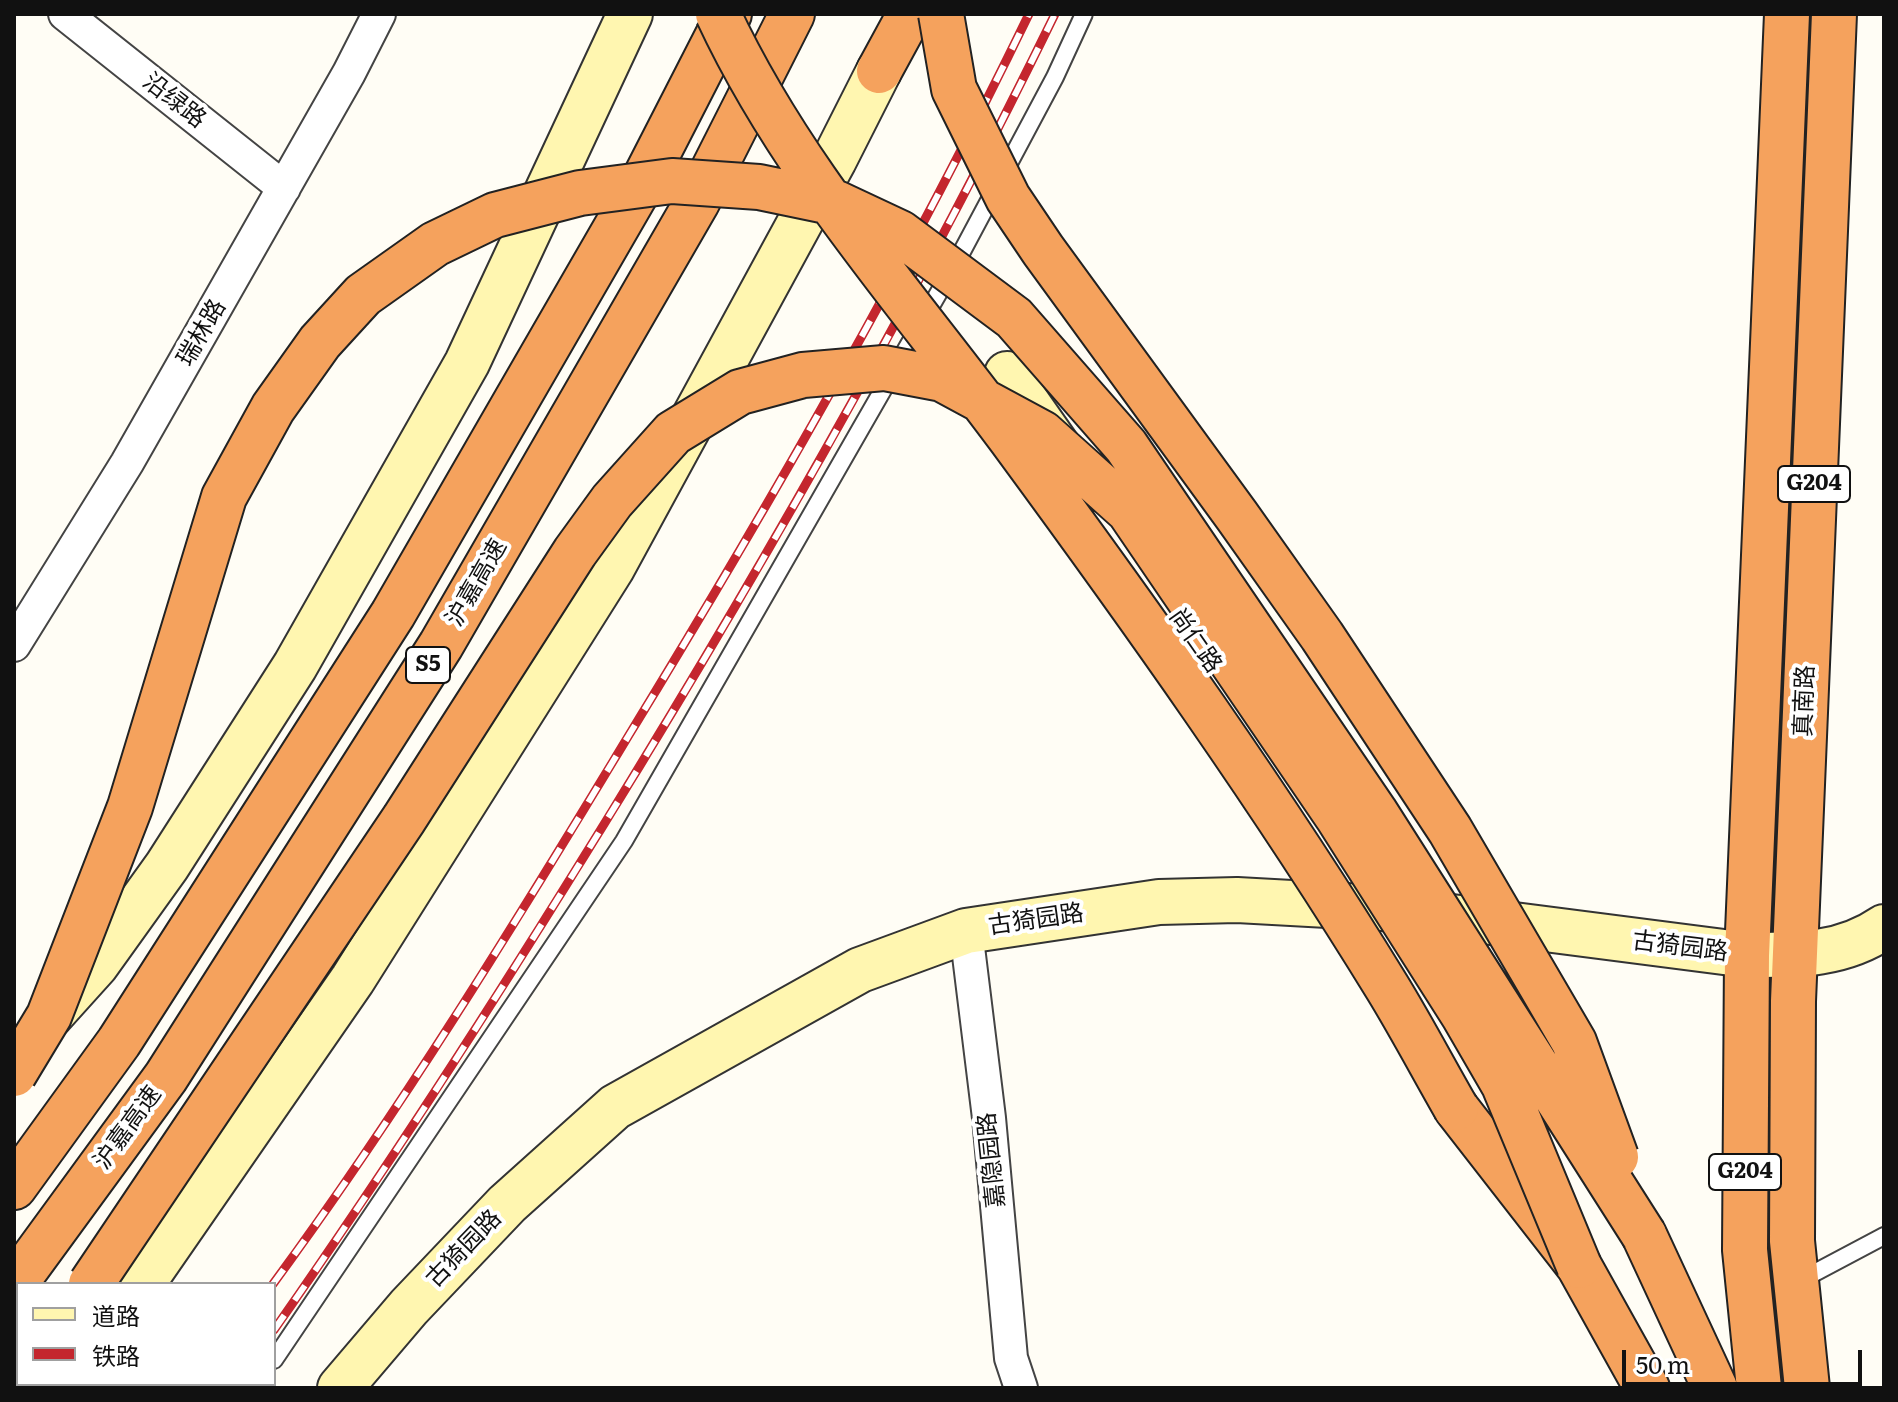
<!DOCTYPE html>
<html>
<head>
<meta charset="utf-8">
<style>
	body { margin:0 }
	#map { position:relative; width:1898px; height:1402px; overflow:hidden; background:#fffdf5; font-family:Literata,"Noto Sans SC",serif }
	canvas { display:block }
	.frame { position:absolute; inset:0; border:16px solid #111; pointer-events:none }
	.legend { position:absolute; left:16px; top:1282px; width:260px; height:104px; box-sizing:border-box; background:#fff; border:2px solid #a0a0a0; margin:0; padding:10px 14px; list-style:none; font-size:24px; color:#111 }
	.legend li { display:flex; align-items:center; gap:16px; height:40px }
	.legend b { width:40px; border:2px solid #a0a0a0 }
	.scale { position:absolute; left:1622px; top:1350px; width:240px; height:36px; box-sizing:border-box; border:4px solid #111; border-top:0; padding-left:10px; font-size:24px; line-height:28px; white-space:nowrap; color:#111; -webkit-text-stroke:6px #fff; paint-order:stroke }
</style>
</head>
<body>
<div id="map">
<canvas width="1898" height="1402"></canvas>
<div class="frame"></div>
<ul class="legend">
<li><b style="height:10px;background:#fff6b0"></b>道路</li>
<li><b style="height:10px;background:#c4262e"></b>铁路</li>
</ul>
<div class="scale">50 m</div>
</div>
<script>
const ctx = document.querySelector('canvas').getContext('2d');
ctx.lineJoin = 'round';
function stroke(path, color, width, dash) {
  ctx.strokeStyle = color;
  ctx.lineWidth = width;
  ctx.lineCap = dash ? 'butt' : 'round';
  ctx.setLineDash(dash || []);
  ctx.stroke(path);
}
function drawText(font, color, halo, rows, align = 'center') {
  ctx.font = font + ' Literata,"Noto Sans SC",serif';
  ctx.lineWidth = 8;
  ctx.setLineDash([]);
  ctx.textBaseline = 'middle';
  ctx.strokeStyle = halo;
  ctx.fillStyle = color;
  for (const [text, x, y, turn = 0] of rows) {
    ctx.save();
    ctx.translate(x, y);
    ctx.rotate((+turn || 0) * Math.PI / 180);
    ctx.textAlign = isNaN(turn) ? turn : align;
    if (halo) ctx.strokeText(text, 0, 0);
    ctx.fillText(text, 0, 0);
    ctx.restore();
  }
}
const lane = new Path2D(`
	M1801 1280 1884 1236
	M274 1360 624 841 958 259 1055 77 1084 14
	M255 1388 258 1384`);
const street = new Path2D(`
	M65 14 284 188
	M14 645 127 463 349 73 379 14
	M966 931 989 1118 1011 1358 1021 1388`);
const secondary = new Path2D(`
	M1007 374 1058 447
	M50 1016 96 965 167 866 295 666 467 363 630 14
	M142 1284 353 979 612 568 834 160 879 71
	M70 1388 73 1384
	M340 1388 409 1307 507 1204 615 1107 860 970 966 931 1159 902 1237 900 1382 908 1747 955C1796 955 1842 956 1884 927`);
const highway = new Path2D(`
	M879 71 910 14
	M1456 1108 1579 1266 1647 1388
	M14 1187 119 1042 393 614 646 176 729 14
	M1644 1235 1715 1388
	M14 1285 166 1077 441 645 697 202 792 14
	M16 1388 19 1384
	M1759 1388 1745 1250 1747 955 1787 14
	M1807 1388 1792 1241 1793 1001 1834 14`);
const rail = new Path2D(`
	M273 1284C402 1108 516 922 629 735 772 501 909 262 1029 14
	M274 1330C391 1163 500 993 606 821 768 558 920 291 1055 14
	M198 1388 201 1384
	M233 1388 236 1384`);
const highwayBridge = new Path2D(`
	M718 14C791 171 909 301 1011 439 1142 617 1271 798 1387 987 1411 1026 1433 1068 1456 1108
	M941 14 954 89 1008 198 1043 250 1237 516 1322 636 1450 830 1574 1042 1616 1157
	M14 1074 49 1016 130 807 224 497 273 408 320 342 363 295 435 244 495 215 580 193 672 181 759 187 836 203 900 233 1014 318 1126 446 1375 812 1644 1235
	M91 1284 404 819 575 552 612 501 673 433 740 392 803 375 884 368 942 379 1042 433 1129 511 1337 816 1464 1016 1504 1085 1579 1266`);
const shields = [
	[1814,484,72],
	[428,665,44],
	[1745,1172,72]
];
const shieldNames = [
	["G204",1814,484],
	["S5",428,665],
	["G204",1745,1172]
];
const streetNames = [
	["沿绿路",174,101,38],
	["瑞林路",202,333,-60],
	["沪嘉高速",477,583,-60],
	["尚仁路",1195,641,55],
	["真南路",1805,701,-88],
	["古猗园路",1036,920,-8],
	["古猗园路",1680,947,7],
	["沪嘉高速",128,1128,-54],
	["嘉隐园路",992,1160,-96],
	["古猗园路",464,1249,-46]
];
stroke(lane, '#444', 20);
stroke(street, '#444', 36);
stroke(secondary, '#333', 48);
stroke(highway, '#222', 48);
stroke(lane, '#fff', 16);
stroke(street, '#fff', 32);
stroke(secondary, '#fff6b0', 44);
stroke(highway, '#f5a25d', 44);
stroke(rail, '#c4262e', 9);
stroke(rail, '#fff', 6, [18]);
stroke(highwayBridge, '#222', 48, []);
stroke(highwayBridge, '#f5a25d', 44);
for (const [x, y, w] of shields) {
  const box = new Path2D();
  box.roundRect(x - w / 2, y - 18, w, 36, 6);
  ctx.fillStyle = '#fff';
  ctx.fill(box);
  stroke(box, '#111', 2);
}
drawText('bold 22px', '#111', null, shieldNames);
drawText('24px', '#111', '#fff', streetNames);
</script>
</body>
</html>
